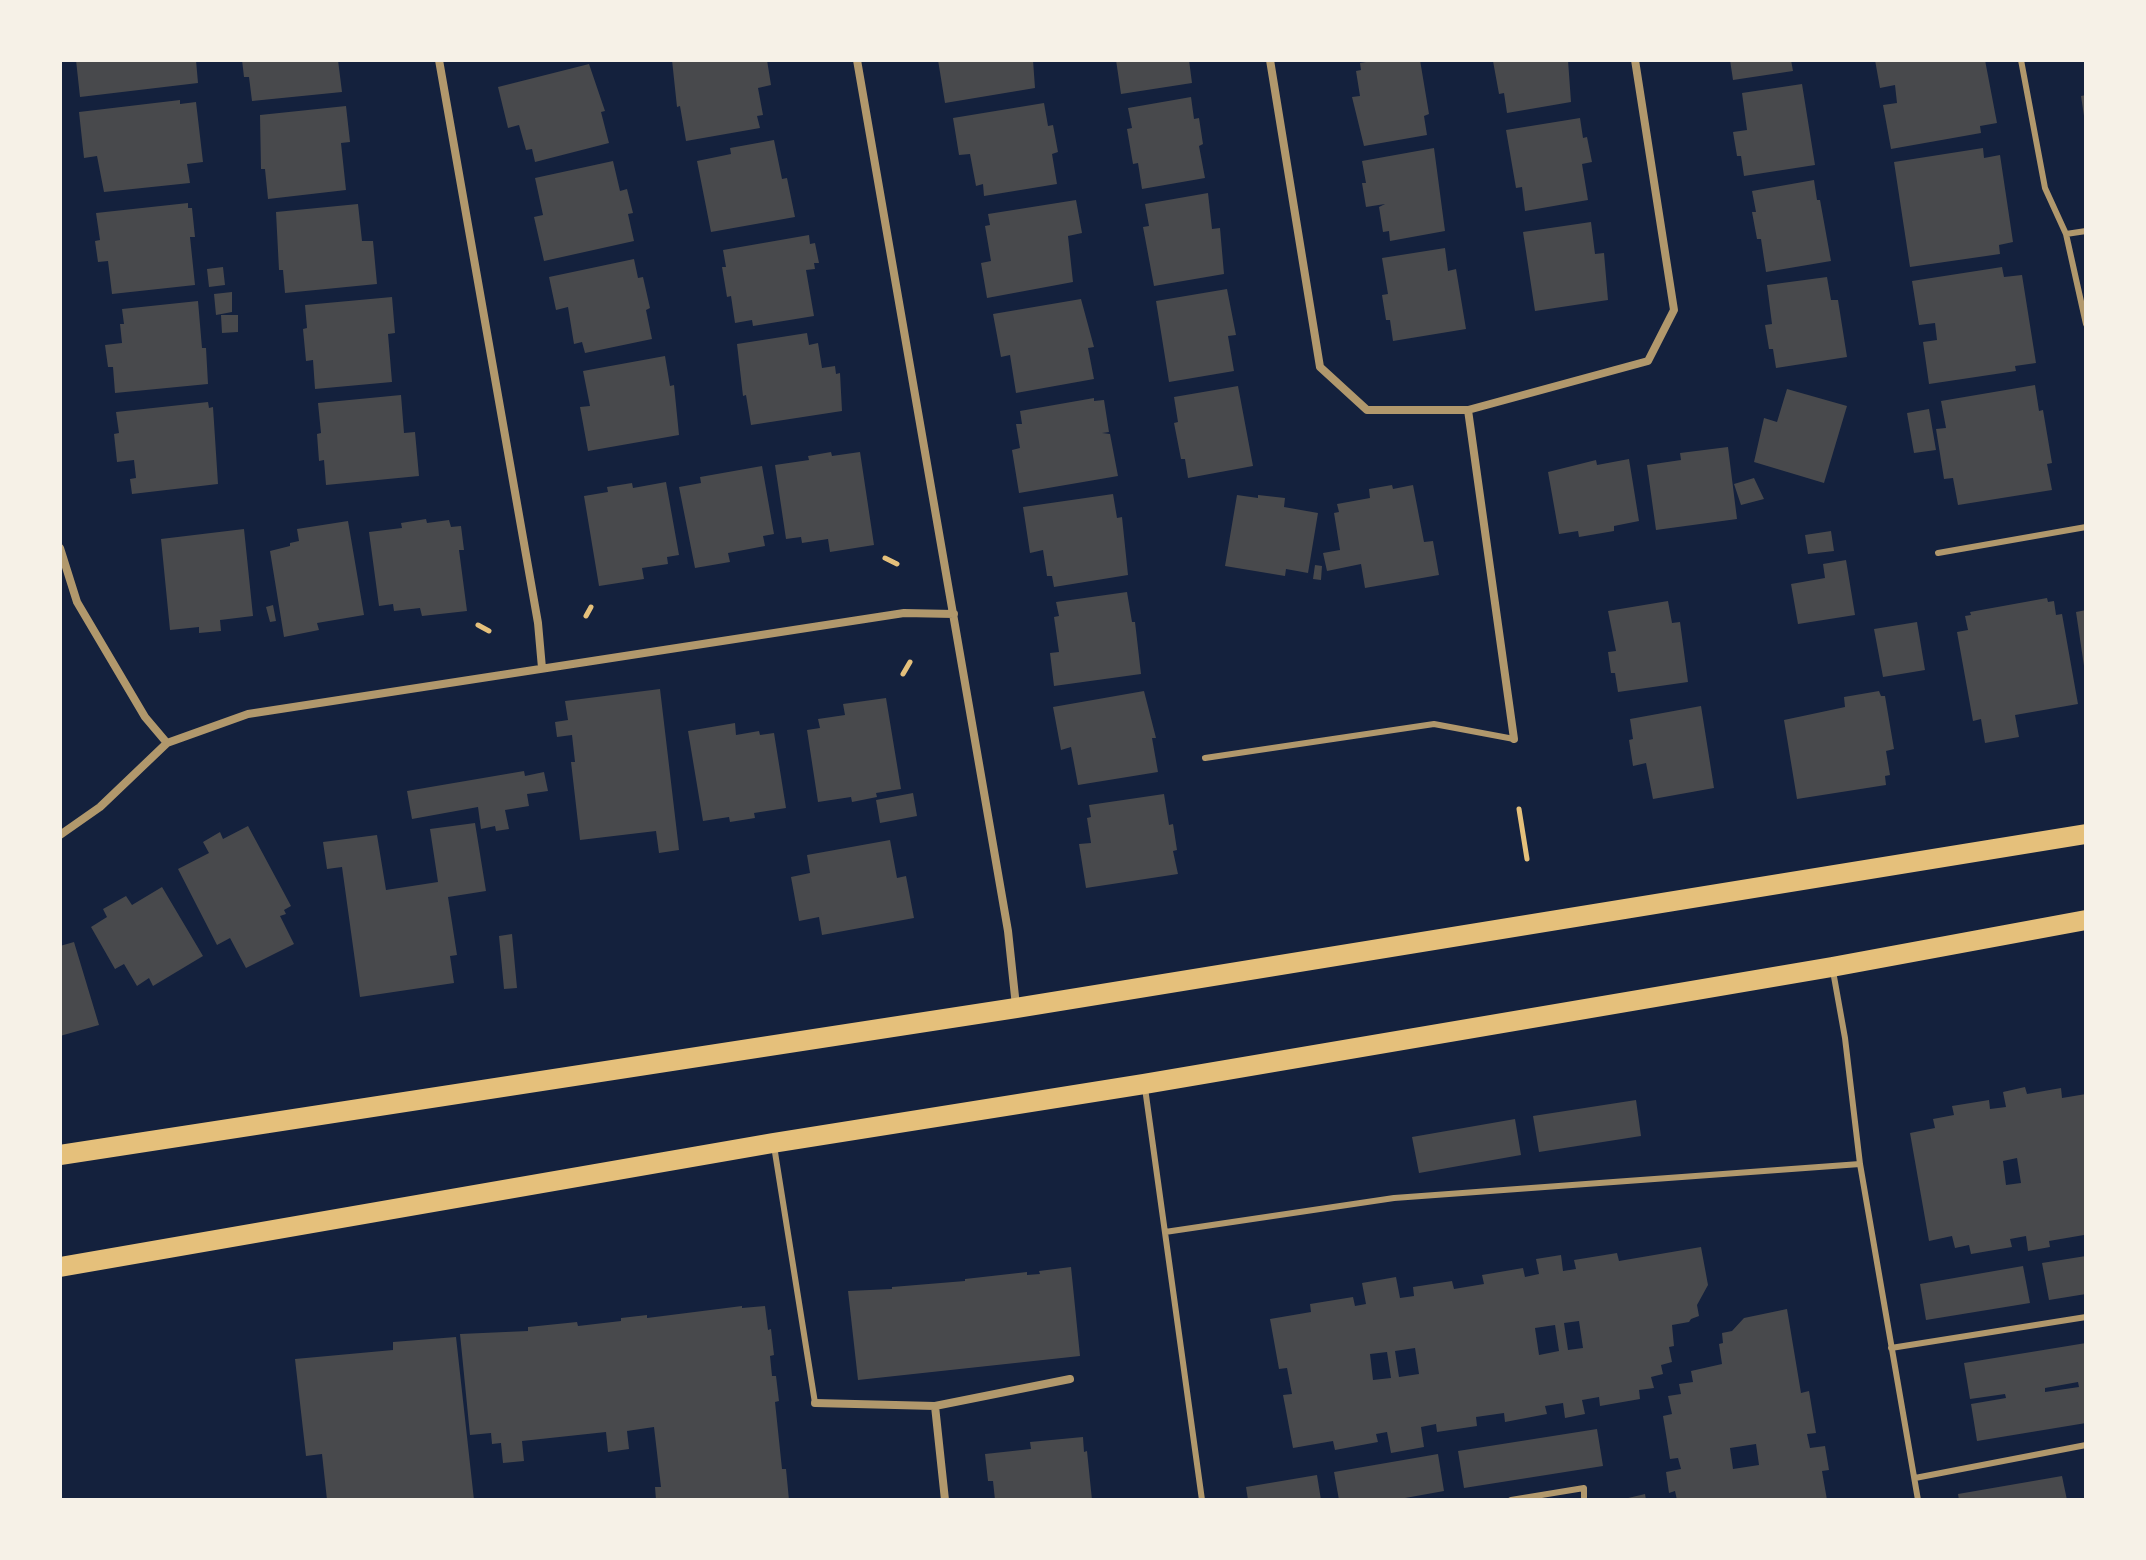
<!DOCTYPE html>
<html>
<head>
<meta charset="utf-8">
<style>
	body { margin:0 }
	#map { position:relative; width:2146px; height:1560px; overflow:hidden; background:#14213d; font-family:"Sofia Sans Condensed",sans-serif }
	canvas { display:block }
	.frame { position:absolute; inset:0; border:62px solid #f6f1e7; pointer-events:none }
</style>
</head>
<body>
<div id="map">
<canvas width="2146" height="1560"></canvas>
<div class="frame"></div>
</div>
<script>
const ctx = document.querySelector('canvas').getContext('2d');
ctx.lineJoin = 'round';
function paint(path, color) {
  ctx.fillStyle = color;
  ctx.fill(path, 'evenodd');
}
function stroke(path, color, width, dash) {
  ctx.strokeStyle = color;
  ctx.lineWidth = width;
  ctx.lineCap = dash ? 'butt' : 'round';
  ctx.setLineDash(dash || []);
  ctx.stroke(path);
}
const building = new Path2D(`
	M76 60H196L198 83 80 97Z
	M242 60H338L342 92 252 101 249 77H244Z
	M672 60H767L771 85 758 88 763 115 757 116 760 128 686 141 680 106 677 107Z
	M938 60H1033L1035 88 945 103Z
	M1116 60H1189L1192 83 1121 94Z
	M1378 60H1420L1429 114 1424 116 1427 135 1364 146 1352 97 1360 96 1356 71 1361 70 1360 63Z
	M1568 60 1571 102 1507 113 1504 93 1499 94 1493 61Z
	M1730 60H1791L1793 71 1733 80Z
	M1875 60H1985L1997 123 1980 126 1981 133 1891 149 1883 105 1897 103 1895 85 1880 88Z
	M589 64 605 111 601 112 609 143 535 162 532 149 526 150 519 125 508 128 498 87Z
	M1802 84 1815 165 1744 176 1741 156H1737L1733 132 1747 130 1742 93Z
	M2086 95V116H2084L2081 96Z
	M1191 97 1194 119 1199 118 1203 144 1199 146 1205 178 1142 189 1138 163 1133 164 1127 129 1132 128 1128 108Z
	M180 100V104L196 102 203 162 187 164 190 183 104 192 97 156 84 158 79 112Z
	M1044 103 1048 126 1053 125 1058 152 1052 154 1057 184 984 196 983 184 976 186 970 154 959 155 953 118Z
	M346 106 350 142 341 143 346 190 268 199 265 169H261L260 115Z
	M1580 118 1583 138 1587 137 1592 162 1582 164 1588 200 1525 211 1522 187 1516 188 1506 130Z
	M774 140 782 179 787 178 795 217 711 232 697 161 731 154 730 148Z
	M1434 148 1445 231 1390 241 1389 231 1383 232 1379 207 1385 204 1366 207 1362 183H1366L1362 161Z
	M1983 148 1984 158 2000 155 2013 242 1999 245 2000 254 1910 267 1894 162Z
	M613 161 620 191 627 189 633 213 628 214 634 241 544 261 534 217 543 215 535 178Z
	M1814 180 1817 200H1820L1831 261 1766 272 1761 239H1757L1752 212H1756L1752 191Z
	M1208 193 1212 229 1220 228 1224 274 1154 286 1143 227 1149 226 1145 204Z
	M1076 200 1082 233 1068 236 1073 282 987 298 981 263 991 261 985 226 990 225 988 214Z
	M188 203V208H192L195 237H190L195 285 112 294 108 261 98 262 95 241 100 240 96 213Z
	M358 204 362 241H373L377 284 285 293 283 270H279L276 212Z
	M1591 222 1595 254 1604 253 1608 300 1535 311 1523 232Z
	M809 235 810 244 815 243 819 263H814L815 269 806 270 814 316 753 326 752 320 735 323 731 296 727 297 722 267H726L723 250Z
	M1445 248 1448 271 1456 269 1466 329 1393 341 1390 320H1386L1382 295 1388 294 1382 258Z
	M634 259 638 278 643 277 650 308 646 310 652 339 585 353 582 342 574 344 568 307 556 310 549 277Z
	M223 267 225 285 209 287 207 269Z
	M2002 267 2004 277 2022 275 2036 363 2015 366 2016 371 1929 384 1923 342 1937 340 1935 323 1919 325 1912 281Z
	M1827 277 1831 300H1838L1847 357 1776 368 1773 349H1769L1765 325 1772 324 1767 285Z
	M1227 289 1236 335 1228 336 1234 371 1169 382 1156 301Z
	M232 292V312L216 315 214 294Z
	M392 297 395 333 388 334 392 382 315 389 313 360 306 361 303 329 307 328 305 305Z
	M1081 299 1094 347 1088 348 1094 379 1016 393 1010 355 1001 357 993 314Z
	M198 301 202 348H206L208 384 115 393 113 367H108L105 345 122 343 120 324H124L122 309Z
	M221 315H238V332L222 333Z
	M807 333 809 345 818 343 822 368 835 366 836 374 840 373 842 411 751 425 746 395 743 396 737 344Z
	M665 356 670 386 674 385 679 435 588 451 580 407 590 406 583 371Z
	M2035 385 2039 411 2043 410 2052 463 2047 464 2052 490 1958 505 1953 478 1944 479 1936 429 1946 428 1941 401Z
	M1238 386 1253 466 1188 478 1185 459H1181L1174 423 1178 422 1174 397Z
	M1787 389 1847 406 1824 483 1754 462 1764 418 1777 422Z
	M401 395 404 433 415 432 419 476 326 485 324 460 319 461 317 434 321 433 318 403Z
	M1094 398V401L1104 400 1109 432 1102 433 1110 434 1118 476 1019 493 1012 450 1020 448 1016 424H1022L1020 411Z
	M208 402 209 408 213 407 218 484 132 494 130 479 136 478 134 460 117 462 114 434 119 433 116 412Z
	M1929 409 1936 450 1914 453 1907 413Z
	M1728 447 1737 519 1656 530 1647 465 1681 460 1680 453Z
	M831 452 832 456 860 452 874 545 830 552 828 539 802 543 801 537 786 539 775 465 809 460 808 456Z
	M1629 459 1639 521 1614 526V531L1579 537 1578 531 1559 534 1548 472 1596 460 1597 465Z
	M762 466 774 534 763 536 765 546 728 553 730 562 695 568 679 487 701 483 700 477Z
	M1754 478 1764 499 1741 505 1734 484Z
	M666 482 679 555 667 557 668 564 642 568 644 579 599 586 584 496 608 492 607 487 632 483 633 488Z
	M1392 485 1393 489 1413 485 1424 542 1433 541 1439 575 1365 588 1361 564 1327 571 1323 553 1340 550 1334 513 1339 512 1337 504 1370 498 1369 489Z
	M1113 494 1117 518 1122 517 1128 575 1054 587 1052 576H1047L1043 550 1030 553 1023 507Z
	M1237 495 1258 498V495L1285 498 1284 507 1318 513 1308 573 1286 569 1285 576 1225 566Z
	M426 519 427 523 449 520 451 527 461 526 464 550H459L467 611 422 616 420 608 394 611 393 604 379 606 369 532 402 528 401 523Z
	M348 521 364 615 317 623 319 630 284 637 270 551 290 546V543L299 541 297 529Z
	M244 529 253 616 220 620 221 631 199 633V627L170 630 161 539Z
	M1831 531 1834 551 1808 554 1805 535Z
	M1846 560 1855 615 1798 624 1791 584 1825 578 1823 564Z
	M1315 565 1322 566 1321 580 1313 579Z
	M1127 592 1132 622H1135L1141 674 1054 686 1050 653 1059 652 1054 617 1059 616 1056 602Z
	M2047 598 2048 602 2054 601 2056 615 2062 614 2078 704 2015 715 2019 737 1985 743 1981 719 1973 721 1957 632 1968 630 1965 616 1971 615 1970 612Z
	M1668 601 1672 623 1680 622 1688 682 1618 692 1615 673H1611L1608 652 1616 651 1608 611Z
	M273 605 276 621 270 622 266 607Z
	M2086 610V666H2084L2076 612Z
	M1917 622 1925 670 1883 677 1874 629Z
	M660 689 679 850 659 853 656 831 580 840 571 762H575L572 735 557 737 555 722 568 720 565 701Z
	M1144 691 1156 738H1152L1158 772 1078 785 1071 747 1061 750 1053 707Z
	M1879 691 1881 696H1885L1894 749 1886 751 1890 775 1885 776 1886 785 1797 799 1784 720 1845 707 1844 697Z
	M886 698 901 789 876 793 877 797 852 802 851 797 818 802 807 730 820 728 818 719 845 715 843 704Z
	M1701 706 1714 788 1653 799 1646 763 1633 766 1629 740 1633 739 1630 719Z
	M735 723 736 735 759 731 760 735 774 733 786 808 754 813 755 818 730 822 729 817 703 821 688 731Z
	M524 771 525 776 544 772 548 791 527 794 529 806 505 810 509 829 496 831 495 826 481 829 478 807 412 819 407 791Z
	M913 793 917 816 880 823 876 800Z
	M1164 794 1169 825 1173 824 1177 850 1173 851 1178 874 1086 888 1079 844 1091 843 1087 818 1091 817 1089 805Z
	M475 823 486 891 448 897 457 955 450 956 454 983 360 997 342 867 327 869 323 842 377 835 386 890 438 882 430 829Z
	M248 826 291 906 284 910 286 914 280 916 294 944 246 968 230 938 217 945 178 869 209 853 203 842 220 832 223 839Z
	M890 840 897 878 906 876 914 918 822 935 819 917 799 921 791 877 810 873 807 855Z
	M162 887 203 956 153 986 149 978 137 986 124 964 115 969 91 927 107 917 103 909 126 896 132 905Z
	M512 934 517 988 504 989 499 936Z
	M74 942 99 1025 60 1036V946Z
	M2025 1087 2027 1094 2061 1088 2062 1098 2086 1094 2084 1235 2049 1241 2050 1247 2028 1251 2026 1236 2010 1239 2012 1247 1971 1254 1969 1245 1955 1248 1952 1236 1929 1241 1910 1133 1935 1128 1933 1119 1954 1115 1952 1106 1989 1100 1990 1109 2006 1107 2003 1092ZM2017 1158 2021 1183 2006 1185 2003 1161Z
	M1636 1100 1641 1136 1539 1152 1533 1116Z
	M1515 1119 1521 1155 1419 1173 1412 1137Z
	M1701 1247 1708 1285 1697 1305 1699 1316 1691 1319 1689 1322 1672 1325 1674 1346 1669 1347 1672 1362 1661 1365 1663 1374 1651 1377 1654 1388 1639 1390 1640 1399 1600 1406 1599 1397 1582 1400 1585 1414 1565 1418 1563 1403 1545 1406 1547 1414 1505 1422 1504 1413 1476 1417 1477 1426 1437 1432 1436 1424 1421 1427 1424 1447 1391 1453 1387 1432 1376 1434 1378 1442 1335 1450 1333 1441 1293 1448 1283 1395 1292 1394 1287 1368 1279 1369 1270 1319 1311 1312 1310 1304 1353 1297 1355 1306 1366 1304 1362 1283 1396 1277 1400 1298 1414 1296 1413 1287 1452 1281 1454 1289 1484 1284 1482 1275 1523 1268 1525 1277 1539 1274 1536 1259 1561 1255 1563 1271 1576 1269 1574 1260 1617 1253 1619 1261ZM1579 1321 1583 1348 1568 1350 1564 1323ZM1555 1325 1559 1351 1539 1355 1535 1328ZM1415 1348 1419 1374 1399 1377 1395 1351ZM1387 1352 1391 1378 1373 1380 1370 1354Z
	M2086 1256V1294L2049 1300 2042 1263Z
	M2023 1266 2030 1303 1926 1320 1920 1284Z
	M1071 1267 1080 1356 858 1380 848 1291 892 1289V1287L965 1281V1279L1027 1272V1275L1040 1274 1039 1271Z
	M742 1306V1308L765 1306 768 1330 771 1329 774 1355 770 1356 772 1376H776L779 1401 775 1402 782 1469H786L789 1500H656L655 1487H661L654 1427 627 1431 629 1449 608 1452 606 1432 522 1441 524 1461 503 1463 501 1443 492 1444 491 1433 470 1435 460 1334 528 1331V1327L577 1322 578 1326 621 1321V1318L647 1315V1318Z
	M1787 1309 1801 1393 1809 1391 1816 1433 1807 1434 1810 1448 1825 1446 1829 1470 1822 1471 1827 1500H1677L1675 1491 1669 1493 1666 1472 1681 1469 1678 1458 1670 1459 1663 1416 1672 1414 1668 1396 1681 1394 1679 1384 1693 1382 1691 1371 1722 1364 1719 1344 1723 1343 1722 1333 1732 1331 1744 1318ZM1756 1444 1759 1465 1733 1469 1730 1448Z
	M456 1337 474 1500H327L322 1454 306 1456 295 1359 393 1350V1342Z
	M2086 1343V1423L1977 1441 1971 1404 2006 1398 2005 1394 1970 1399 1964 1363ZM2078 1382 2079 1387 2045 1392V1388Z
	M1597 1429 1603 1466 1464 1488 1458 1451Z
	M1083 1437 1084 1452 1087 1451 1092 1500H995L993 1481H988L985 1454 1031 1449 1030 1442Z
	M1438 1454 1444 1491 1394 1500H1339L1334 1472Z
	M1317 1475 1321 1500H1248L1246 1487Z
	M2062 1476 2067 1500H1959L1958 1494Z
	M1645 1494 1646 1500H1624V1499Z`);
const path = new Path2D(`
	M885 558 897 564
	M586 616 591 607
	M478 625 489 631
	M903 674 910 662
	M1519 809 1527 859`);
const service = new Path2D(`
	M2021 60 2045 188 2066 234 2086 324
	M2066 234 2086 231
	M1938 553 2086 527
	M1205 758 1434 724 1514 739
	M1833 971 1845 1038 1860 1164 1918 1500
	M1145 1088 1202 1500
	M774 1146 815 1403
	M1165 1232 1394 1198 1860 1164
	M1891 1348 2086 1317
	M1915 1478 2086 1445
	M1511 1500 1584 1488V1500`);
const minor = new Path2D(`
	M439 60 538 623 542 668
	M857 60 1008 931 1016 1006
	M1270 60 1320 367 1367 410H1468L1648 361 1674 310 1635 60
	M1468 410 1514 739
	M60 548 77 602 145 717 167 743
	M60 835 100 807 167 743 248 714 904 613 954 614
	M815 1403 935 1406 1070 1379
	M935 1406 945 1500`);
const primary = new Path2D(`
	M60 1155 1016 1008 2086 834
	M60 1267 773 1143 1144 1084 1832 967 2086 920`);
paint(building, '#48494c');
stroke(path, '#e5c07b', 5);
stroke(service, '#b1986c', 6);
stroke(minor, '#b1986c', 8);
stroke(primary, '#e5c07b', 20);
</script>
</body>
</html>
